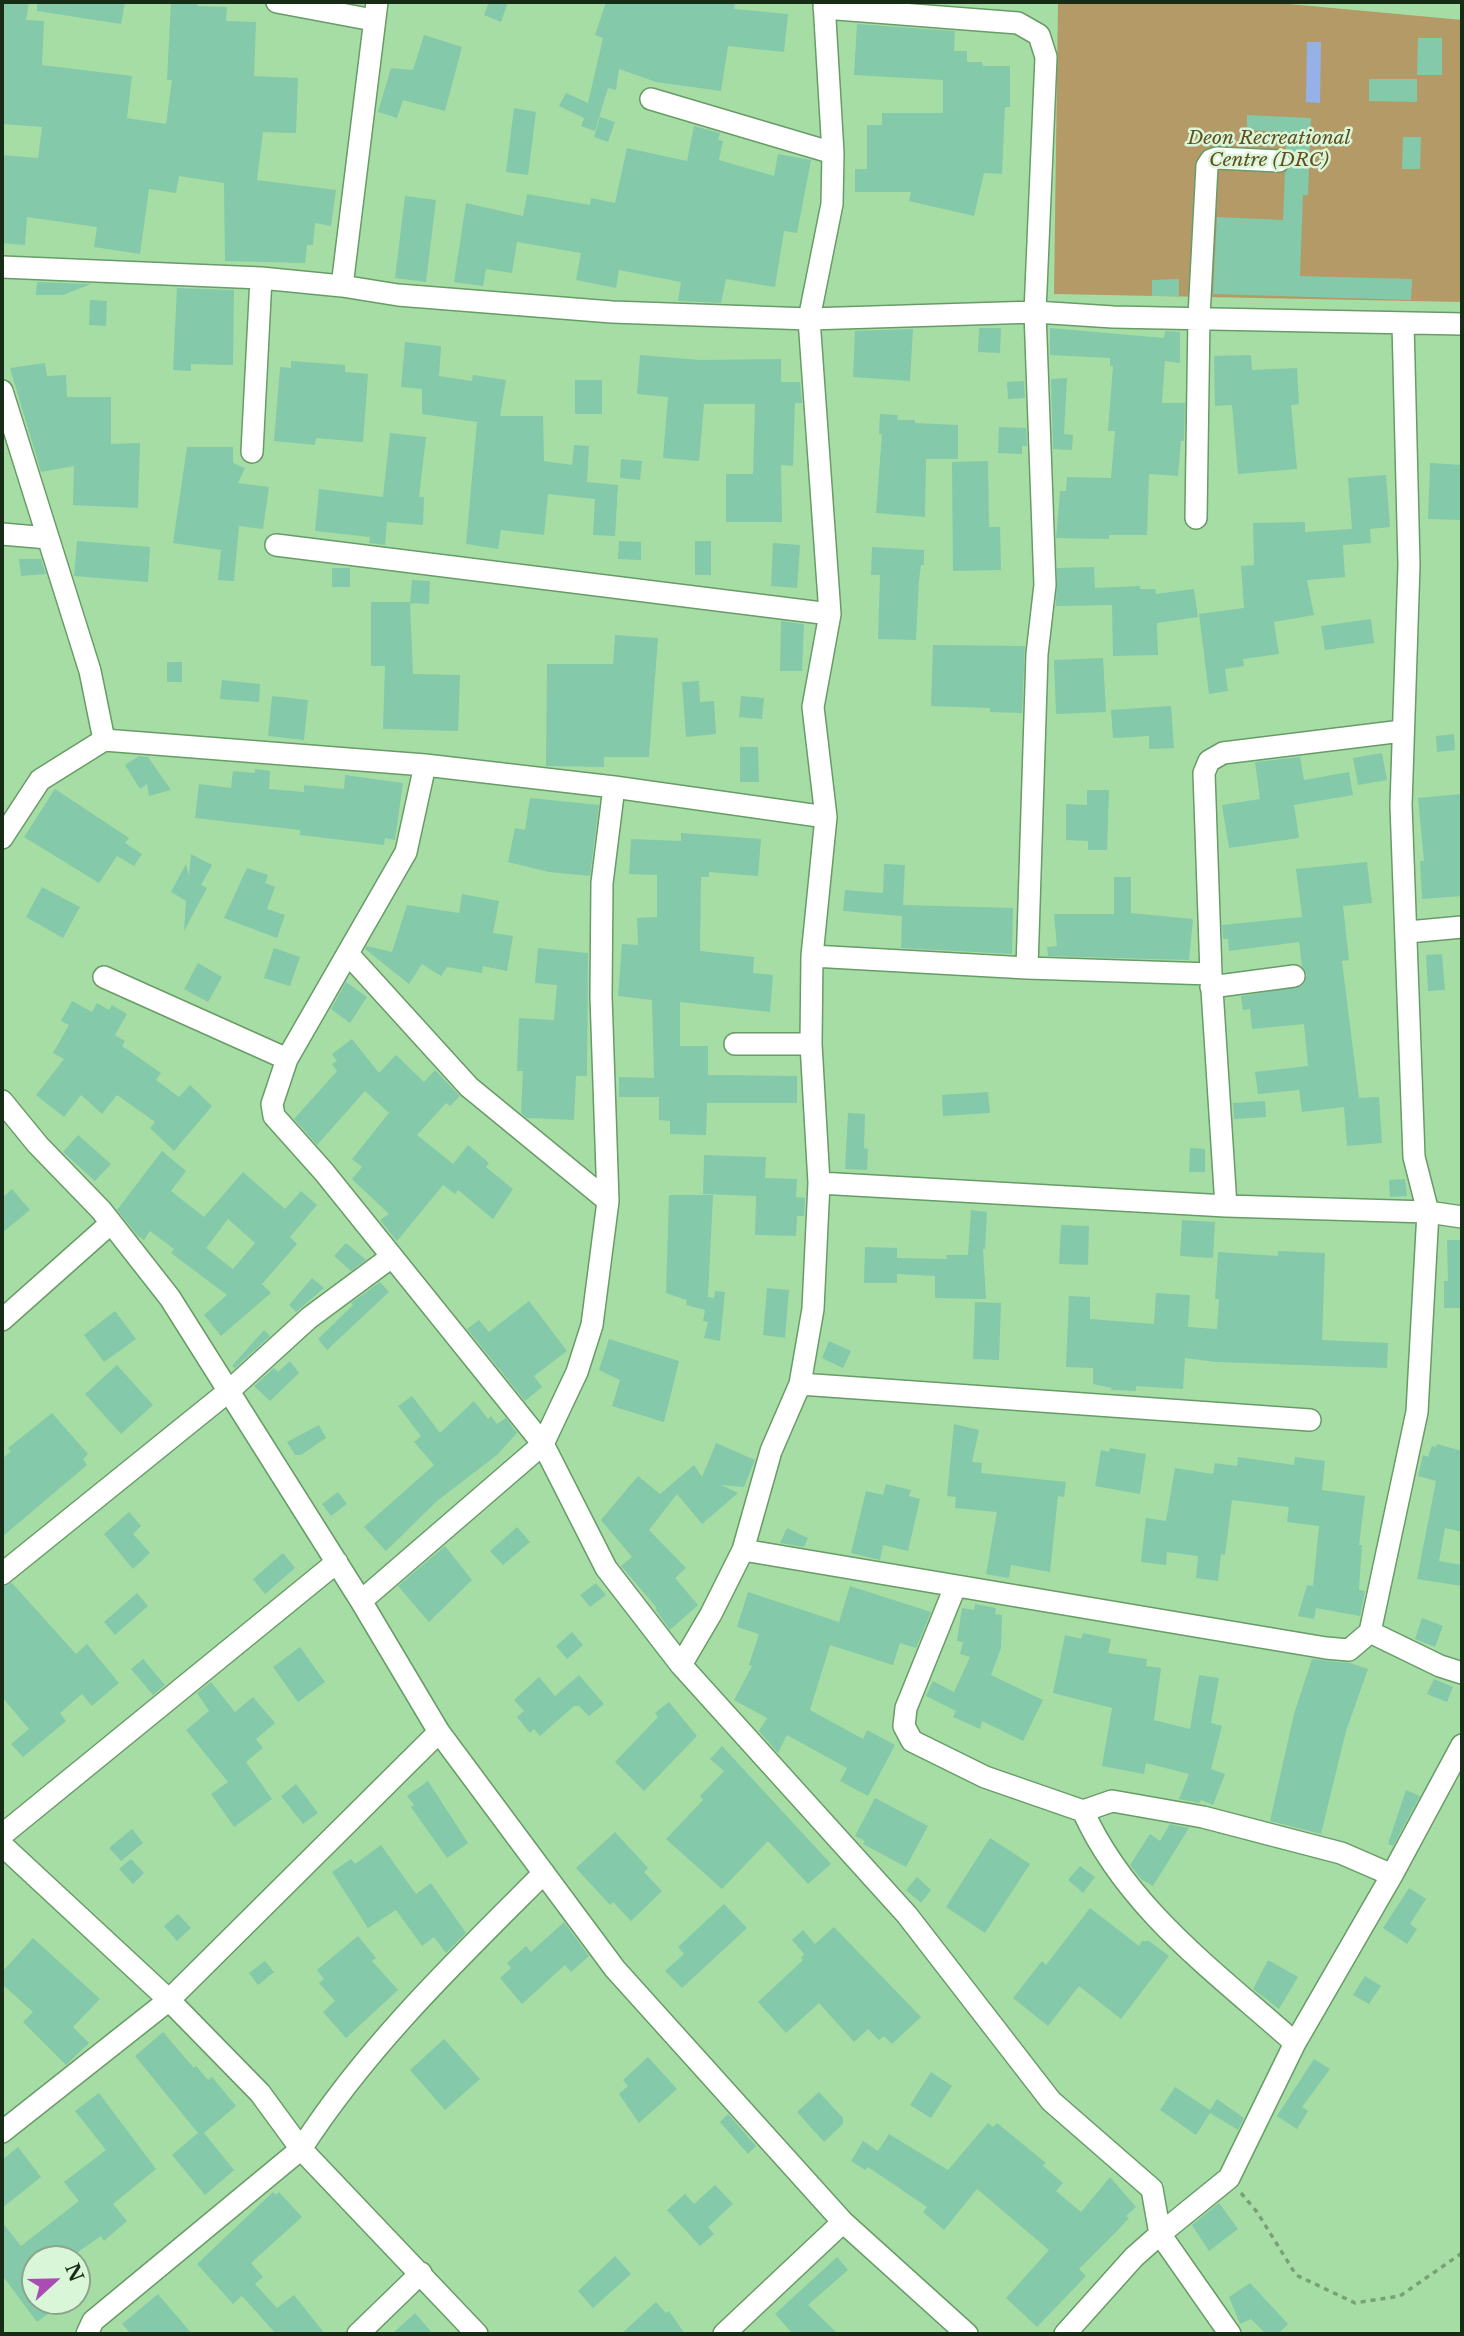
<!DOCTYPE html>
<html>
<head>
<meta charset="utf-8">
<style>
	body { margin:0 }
	#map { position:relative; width:1464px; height:2336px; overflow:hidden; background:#a6dda5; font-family:"Libre Baskerville",serif }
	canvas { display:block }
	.frame { position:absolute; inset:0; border:4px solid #162c16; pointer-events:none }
	.north { position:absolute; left:21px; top:2245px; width:70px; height:70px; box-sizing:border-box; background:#daf6d9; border:2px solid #8ca58b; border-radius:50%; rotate:68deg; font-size:19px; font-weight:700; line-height:28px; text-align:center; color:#162c16 }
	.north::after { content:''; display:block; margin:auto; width:24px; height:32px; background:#ab4cb5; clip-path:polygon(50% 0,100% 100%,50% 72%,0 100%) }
</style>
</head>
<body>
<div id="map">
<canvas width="1464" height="2336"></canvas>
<div class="frame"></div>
<div class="north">N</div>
</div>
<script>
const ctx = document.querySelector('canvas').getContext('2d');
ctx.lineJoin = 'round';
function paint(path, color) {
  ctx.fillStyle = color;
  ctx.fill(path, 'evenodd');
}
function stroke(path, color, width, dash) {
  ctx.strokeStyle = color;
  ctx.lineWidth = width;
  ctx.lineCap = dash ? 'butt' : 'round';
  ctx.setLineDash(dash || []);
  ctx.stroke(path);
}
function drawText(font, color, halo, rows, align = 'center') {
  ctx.font = font + ' "Libre Baskerville",serif';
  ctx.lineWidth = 5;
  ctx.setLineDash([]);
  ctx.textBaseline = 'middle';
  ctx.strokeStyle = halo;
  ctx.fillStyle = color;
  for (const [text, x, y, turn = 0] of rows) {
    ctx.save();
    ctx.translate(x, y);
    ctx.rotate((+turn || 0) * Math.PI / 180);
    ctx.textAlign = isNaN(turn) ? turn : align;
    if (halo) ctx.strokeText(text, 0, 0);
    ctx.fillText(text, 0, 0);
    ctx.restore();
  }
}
const green = new Path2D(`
	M1058 2H1268L1462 20V302L1054 294Z`);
const water = new Path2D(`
	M1307 42H1321L1320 103 1306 102Z`);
const building = new Path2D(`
	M2 2H29L26 20 44 21 42 65 132 76 127 118 166 124 172 80H167L171 2H198L197 6 227 7 226 21 256 22 254 76 298 78 296 133 263 132 257 180 336 190 331 226 315 223 313 245H307L305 263 225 261 224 183 179 176 176 193 149 189 140 254 94 247 97 227 27 217 25 245 2 243V155L38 158 42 127 2 124Z
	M37 2H125L121 24 37 11Z
	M489 2H508L501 22 484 15Z
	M606 2H735L734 9 788 14 784 52 728 46 721 91 656 82 619 69 616 90 608 88 595 131 581 126 584 118 559 106 566 93 588 103 603 38 595 35Z
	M857 24 955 31 954 51H967V62H982L983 66H1010V107H1005L1002 174 984 173 974 216 909 201 911 192H855V169H867V125H882V113H943V80L854 75Z
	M424 35 462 47 445 111 403 100 397 118 378 112 391 68 413 70Z
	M1418 38H1442V75H1417Z
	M1369 79H1417V102L1369 101Z
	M514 108 536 112 528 175 506 172Z
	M1247 115 1311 118 1308 195H1303L1300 276 1412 279 1411 300 1213 294 1217 217 1283 220 1285 173 1292 161 1286 150V132L1247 130Z
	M600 117 615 122 608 142 594 137Z
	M694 126 720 133 718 140 723 141 719 160 774 176 778 154 811 160 797 233 784 231 775 287 726 279 721 303 681 301H678L681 282 619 270 616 288 576 280 581 253 517 242 512 273 486 269 483 286 454 282 466 203 523 216 527 194 590 205 591 198 615 203 627 148 687 161Z
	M1403 137H1421L1420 169H1402Z
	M405 196 436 200 426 282 395 278Z
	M1179 279V296H1152V280Z
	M37 282 91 284 63 295H36Z
	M177 288 234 290 233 365 191 364V371L173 370Z
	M90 300 107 301 106 326 89 325Z
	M979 328H1001L1000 353 978 352Z
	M1050 328 1164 338 1165 331 1180 332V363L1165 361 1162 403H1185L1184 441H1181L1178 476 1149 474 1147 535H1109V539L1056 538 1060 491H1066L1067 477 1111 478 1115 431H1108L1113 366H1110V358L1050 355Z
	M913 329 910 381 853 377 855 331Z
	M405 342 441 346 439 376 472 381 473 375 506 380 500 416H543L544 461 572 465 574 445 589 446 587 482 618 485 615 536 593 535 595 499 548 494 544 535 501 530 498 549 466 544 477 422 422 414V389L401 387Z
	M640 355 700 360 781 359V382H800L802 403H795L793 466 781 465 782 522H726V474H753L755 404H704L699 461 663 458 668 397 637 394Z
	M1251 355 1252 370 1297 368 1299 404 1291 405 1297 469 1238 474 1232 405 1215 406 1214 356Z
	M291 361 345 365V372L368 374 363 442 316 438 315 445 274 441 280 367 291 368Z
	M45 363 47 376 66 375 67 397H111V444L140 443 138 508 73 505 74 466 41 472 10 368Z
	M1067 378 1064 434 1073 435 1072 450 1053 449 1051 379Z
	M575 380H602V414H575Z
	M1024 381 1025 398 1008 399 1007 382Z
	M880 414 898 415 897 420H915V423L958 425V459H926L925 517 876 513 882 434H879Z
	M999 427 1026 428 1027 446H1022V454L998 453Z
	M390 433 426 437 419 497H424L423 525 387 522 385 545 369 543 370 537 315 531 319 489 383 497Z
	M187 447H233V463L245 468 238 483 269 487 263 529 239 526 234 581 218 580 221 550 173 543Z
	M621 459 642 461 640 480 620 478Z
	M988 461 989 527H1000L1001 570 953 571 952 462Z
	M1430 463 1462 465V520L1428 519Z
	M1386 475 1390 527 1370 529 1371 543 1343 545 1345 577 1307 580 1314 615 1274 622 1279 654 1243 659 1244 666 1225 669 1228 691 1209 694 1199 614 1244 608 1241 566 1254 565 1253 523 1305 522V532L1352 529 1348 478Z
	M77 541 150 547 148 582 74 576Z
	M619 541 641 542V560L618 559Z
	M695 541H711V575H695Z
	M773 543 800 545 797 588 771 586Z
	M872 547 924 550V565H921L919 580 916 640 878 639 880 575H871Z
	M19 559H41L46 574 21 576Z
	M1094 567 1095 588 1140 586V589H1155L1156 594 1194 589 1198 617 1157 623 1158 655 1113 656 1112 605 1056 606 1057 568Z
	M332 568H350V587H332Z
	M412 580 430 581 429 604 410 603Z
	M371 602H410L413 674 460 675 458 731 383 729 385 666H371Z
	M1371 619 1374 643 1325 650 1321 626Z
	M781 621 804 624 802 671H780Z
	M615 635 658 638 649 757H604V767L546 766 547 664H613Z
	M933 645 1025 646 1022 713 990 712V708L931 706Z
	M1103 658 1106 712 1056 714 1054 660Z
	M167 662H182V682H167Z
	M222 680 260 684 259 702 220 699Z
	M699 681 700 702 714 701 716 734 686 737 682 682Z
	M272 696 308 700 304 740 268 736Z
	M741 696 764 698 762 719 739 717Z
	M1171 706 1174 748 1149 749V736L1113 738 1111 710Z
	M1454 734 1455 750 1437 752 1436 736Z
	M740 747H758L759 782H740Z
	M1382 753 1387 780 1358 785 1353 758Z
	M139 756 148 757 171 790 149 796 147 784 140 789 125 765Z
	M1300 757 1304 780 1349 772 1353 795 1294 805 1299 838 1229 848 1222 805 1260 799 1255 762Z
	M255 769 270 771 269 789 304 792V785L344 789 345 775 403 783 395 840 385 838 384 845 300 835V830L195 818 199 784 231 788 233 771 255 773Z
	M55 789 129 838 125 843 142 854 134 866 117 856 99 883 24 837Z
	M1087 790H1109L1107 850H1088V841L1066 840V804L1087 805Z
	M1462 794V896L1422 899 1420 861H1424L1418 798Z
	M530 798 599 805 590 876 549 872 508 862 515 828 525 830Z
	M681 833 761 839 758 876 709 872V877H701L700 951 754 957 753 973 773 975 770 1012 680 1002V1046H708V1075L797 1076V1103H707L706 1135 670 1134V1121L659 1120V1097H619V1077L654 1078 652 1000 618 996 622 944 638 945 637 918 657 917V875L629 874 631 839 681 841Z
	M191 854 212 865 201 885 207 888 184 931 186 901 171 892 186 864 189 876Z
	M1367 862 1372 903 1343 906 1349 960 1342 961 1359 1098 1379 1097 1382 1143 1347 1146 1344 1107 1302 1112 1299 1090 1258 1094 1255 1072 1308 1066 1304 1024 1252 1029 1250 1009 1243 1010 1241 996 1302 986 1307 975 1302 966 1299 942 1229 951 1228 939H1223L1222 925 1302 917 1296 869Z
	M884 864 905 865 903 905 1013 908 1012 954 901 948 902 916 843 911 845 890 883 893Z
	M247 868 268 875 265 883 275 887 267 909 285 915 277 938 224 918Z
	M1114 877H1131V913L1193 919 1189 960 1048 956 1047 947 1057 946 1054 914H1114Z
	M42 887 80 907 63 938 26 917Z
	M462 894 499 901 493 933 513 936 507 971 483 966 482 973 447 967 441 976 422 964 409 984 365 949 367 946 392 952 407 905 459 913Z
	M274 948 300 957 290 986 264 978Z
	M538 948 588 953 587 1076H576L574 1120 527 1118 521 1113 523 1071H517L519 1018 554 1020 557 985 535 983Z
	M1442 954 1445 990 1428 991 1426 955Z
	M198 963 222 977 208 1002 184 989Z
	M346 982 367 997 350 1023 331 1009Z
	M72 1001 92 1012 97 1003 109 1010 112 1005 127 1014 115 1035 125 1041 122 1046 161 1073 156 1080 179 1097 190 1085 212 1106 174 1151 150 1128 155 1122 117 1095 102 1114 81 1095 64 1117 36 1095 64 1059 53 1053 69 1025 61 1021Z
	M352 1039 379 1073 396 1055 424 1082 435 1070 460 1096 450 1106 446 1103 417 1135 453 1164 468 1145 489 1163 486 1167 513 1189 493 1219 458 1190 455 1194 443 1185 397 1241 380 1220 389 1214 352 1179 362 1167 352 1159 389 1113 365 1091 317 1145 294 1119 337 1071 332 1064 337 1061 332 1054Z
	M988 1092 990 1113 943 1116 942 1095Z
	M1265 1101 1266 1117 1234 1119 1233 1103Z
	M848 1113 865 1114 864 1148 868 1149 867 1170 845 1169Z
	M78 1135 111 1164 95 1181 63 1152Z
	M1190 1148 1205 1149V1172H1189Z
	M162 1151 186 1171 171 1191 204 1217 243 1172 285 1209 301 1191 317 1205 290 1237 297 1244 262 1284 271 1293 221 1336 204 1315 227 1295 171 1253 174 1249 150 1231 144 1240 137 1235 117 1210ZM228 1219 255 1243 233 1269 206 1248Z
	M704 1155 766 1157 765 1178 797 1179 796 1197 805 1198 804 1216H797L796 1236 755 1235 756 1196 703 1194Z
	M1405 1179 1407 1196 1390 1197 1389 1180Z
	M12 1189 30 1210 2 1233V1198Z
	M669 1195H713L708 1297 714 1298 715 1291 725 1292 720 1341 704 1338 708 1322 703 1321 705 1310 686 1305 687 1300 666 1293Z
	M971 1210 987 1212 985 1249H983L986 1299 935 1298V1276L897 1274V1283H864L865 1247 897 1248V1258L947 1259 946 1255H968Z
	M1182 1220 1215 1222 1213 1258 1180 1256Z
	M1061 1225 1089 1226 1088 1265 1059 1264Z
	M1447 1240H1462V1308H1444V1281H1448Z
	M346 1243 366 1260 351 1271 334 1256Z
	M1278 1251 1325 1253 1322 1340 1388 1343 1387 1368 1216 1362 1185 1358 1183 1389 1136 1386V1391L1111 1390 1112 1388 1093 1384V1368L1066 1367 1069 1296 1090 1297V1319L1154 1324 1156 1293 1190 1295 1188 1327 1217 1329 1219 1299H1215L1218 1252 1278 1256Z
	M312 1278 324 1288 296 1312 289 1305Z
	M380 1282 389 1292 327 1350 318 1339 353 1305 351 1303Z
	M767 1288 789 1290 785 1338 763 1335Z
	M529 1301 567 1351 534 1376 542 1387 525 1401 467 1329 479 1320 489 1332Z
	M975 1302 1001 1303 999 1360 973 1359Z
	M115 1311 136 1339 104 1362 84 1335Z
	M264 1330 270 1336 235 1368 232 1366Z
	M609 1339 679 1361 664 1422 612 1406 620 1380 599 1370Z
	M829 1341 851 1351 843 1368 822 1358Z
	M290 1361 299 1373 270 1401 254 1386 274 1368 278 1372Z
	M117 1365 153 1405 121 1434 85 1394Z
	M412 1396 440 1433 474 1401 488 1419 491 1416 497 1424 506 1418 517 1433 497 1455 437 1501 386 1551 364 1527 434 1465 414 1442 421 1436 398 1406Z
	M52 1413 88 1454 83 1459 87 1465 2 1537V1459L11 1451 8 1448Z
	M954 1424 979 1430 972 1462 982 1463 981 1473 1066 1482 1064 1497 1058 1496 1050 1572 1011 1565 1009 1578 986 1574 997 1512 955 1508 956 1497 947 1496Z
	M319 1425 326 1438 301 1455H295L287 1442Z
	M716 1443 755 1460 744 1487 721 1485 738 1493 702 1524 677 1494 649 1530 686 1568 675 1578 698 1605 670 1630 655 1609 657 1608 621 1566 632 1557 601 1520 638 1476 660 1494 694 1465 702 1477Z
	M1437 1444 1462 1451V1532L1445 1528 1439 1561 1462 1565V1586L1417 1579 1436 1481 1418 1476 1423 1455 1428 1457 1432 1446 1436 1447Z
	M1110 1448 1146 1454 1140 1494 1095 1486 1101 1450 1109 1452Z
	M1238 1457 1294 1465 1295 1457 1325 1461 1322 1490 1365 1496 1359 1545H1362L1359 1590 1365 1591 1360 1616 1316 1608 1314 1619 1298 1616 1307 1585 1313 1586 1319 1526 1287 1522 1289 1507 1232 1500 1225 1555 1221 1554 1218 1581 1196 1578 1198 1556 1167 1552 1166 1565 1141 1562 1146 1518 1166 1521 1175 1468 1213 1474 1215 1463 1237 1466Z
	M886 1484 911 1490 909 1496 920 1499 908 1551 883 1545 880 1560 851 1553 866 1491 883 1495Z
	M338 1492 347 1504 331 1516 322 1504Z
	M129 1512 141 1526 133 1534 150 1553 133 1569 104 1534Z
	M517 1527 530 1542 503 1565 490 1551Z
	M787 1528 808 1538 804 1547 780 1543Z
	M445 1546 472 1580 429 1622 398 1586Z
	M283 1553 295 1568 265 1594 253 1579Z
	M12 1583 76 1654 87 1644 119 1683 92 1706 82 1694 60 1713 66 1721 23 1757 11 1744 29 1729 2 1697V1587Z
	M596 1583 606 1595 590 1607 580 1595Z
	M850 1586 931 1612 916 1648 900 1643 893 1665 830 1645 810 1710 863 1739 867 1730 895 1745 868 1796 840 1781 847 1768 787 1735 778 1753 759 1731 767 1718 734 1700 752 1666 749 1665 759 1634 737 1627 748 1592 839 1622Z
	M137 1593 148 1606 115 1635 104 1622Z
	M975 1604 996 1608 995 1614 1002 1615 1001 1648 991 1675 1043 1700 1023 1741 982 1721 980 1729 953 1717 956 1711 926 1696 933 1681 954 1692 970 1657 960 1654 963 1642 957 1641 962 1608 974 1610Z
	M1422 1618 1443 1626 1435 1647 1415 1639Z
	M572 1632 583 1645 567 1659 556 1646Z
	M1083 1633 1111 1639 1108 1653 1147 1659 1146 1666 1161 1668 1154 1720 1190 1729 1199 1675 1219 1678 1211 1723 1222 1726 1211 1769 1225 1774 1213 1805 1201 1800 1199 1803 1179 1799 1189 1774 1146 1763 1144 1774 1102 1766 1112 1708 1053 1693 1065 1635 1081 1639Z
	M300 1647 325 1682 298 1702 273 1667Z
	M143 1659 165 1685 153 1695 131 1669Z
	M1312 1659 1350 1663 1368 1669 1346 1731 1321 1834 1270 1821 1294 1714Z
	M579 1675 604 1704 589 1716 579 1706H574L540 1736 534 1729 530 1733 517 1717 524 1711 514 1700 539 1677 555 1696Z
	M1434 1679 1453 1687 1447 1702 1427 1694Z
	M211 1682 235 1712 253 1697 275 1723 256 1739 263 1748 246 1762 272 1799 234 1827 211 1794 228 1782 186 1730 209 1711 197 1693Z
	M669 1702 697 1736 644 1791 615 1762 658 1717 655 1713Z
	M722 1746 831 1864 808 1884 768 1841 722 1889 666 1839 703 1800 700 1796 724 1771 710 1759Z
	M428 1781 468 1843 447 1858 411 1807 414 1805 407 1796Z
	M296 1784 318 1813 303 1824 281 1796Z
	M1406 1790 1420 1796 1393 1846 1388 1844Z
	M875 1798 928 1826 906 1867 863 1844 865 1841 855 1836Z
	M1170 1824 1189 1828 1153 1886 1141 1879 1130 1865 1150 1834 1160 1841Z
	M132 1829 143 1843 121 1861 109 1848Z
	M615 1832 648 1868 644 1872 662 1891 631 1921 613 1902 610 1905 576 1868Z
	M990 1838 1030 1864 985 1933 946 1907Z
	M381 1845 416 1894 431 1883 466 1933 446 1953 434 1937 422 1946 396 1910 368 1928 332 1872 351 1859 355 1864Z
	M131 1859 144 1873 133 1884 119 1869Z
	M1080 1866 1095 1877 1083 1893 1068 1880Z
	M917 1877 931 1890 921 1903 906 1890Z
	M1409 1888 1426 1899 1410 1924 1417 1929 1407 1944 1383 1928Z
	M724 1904 747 1928 682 1988 665 1971 684 1954 678 1947Z
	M1090 1908 1139 1946 1142 1941H1149L1169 1956 1121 2019 1079 1986 1048 2026 1013 1998 1042 1961 1046 1965Z
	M178 1914 191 1928 177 1941 164 1926Z
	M564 1922 589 1956 571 1972 565 1965 522 2004 500 1978 511 1968 507 1963 526 1946 531 1952Z
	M834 1927 921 2017 892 2044 884 2036 879 2040 868 2029 854 2042 819 2003 786 2033 758 2002 803 1960 801 1958 804 1954 792 1940 803 1930 815 1944Z
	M358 1936 376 1958 372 1961 398 1990 346 2038 323 2012 335 2001 319 1983 324 1979 317 1970Z
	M33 1938 100 1999 73 2027 89 2043 66 2065 23 2022 33 2012 2 1984V1972Z
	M1268 1960 1298 1977 1279 2009 1253 1989Z
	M265 1961 274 1972 258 1985 249 1973Z
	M1365 1976 1381 1986 1369 2004 1353 1995Z
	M163 2032 194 2068 196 2066 208 2080 212 2077 236 2106 204 2133 234 2170 205 2195 172 2155 198 2133 135 2056Z
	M444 2039 480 2079 445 2110 410 2070Z
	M648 2057 677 2089 639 2123 619 2094 628 2086 623 2080Z
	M1314 2059 1330 2069 1302 2107 1308 2111 1297 2129 1277 2116Z
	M931 2072 952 2086 931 2118 910 2105Z
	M1175 2087 1210 2110 1217 2099 1244 2118 1238 2130 1210 2113 1196 2135 1160 2110Z
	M819 2092 843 2118V2124L824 2142 797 2112Z
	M99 2093 156 2169 113 2204 127 2221 104 2241 101 2236 68 2259H35V2301H65L37 2322 2 2275V2222L21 2246 79 2201 64 2182 106 2150 75 2111Z
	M728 2114 756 2146 748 2154 720 2122Z
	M988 2123 993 2127 997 2123 1046 2163 1043 2166 1063 2183 1056 2191 1081 2212 1110 2177 1136 2207 1126 2216 1129 2218 1117 2231 1079 2269 1086 2276 1037 2327 1006 2298 1049 2250 977 2189 944 2230 923 2212 927 2207 868 2167 865 2170 851 2161 863 2141 878 2151 889 2134 948 2170Z
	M18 2147 41 2177 2 2208V2160Z
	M715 2185 733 2204 708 2227 714 2234 700 2246 667 2210 685 2194 694 2204Z
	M273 2192 276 2195 279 2192 302 2217 251 2263 263 2277 255 2284 277 2308 294 2295 325 2334H276L242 2296 233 2304 197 2264Z
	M1219 2203 1238 2229 1209 2251 1192 2225Z
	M615 2256 631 2274 593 2308 578 2291Z
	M837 2257 848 2270 808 2305 838 2334H793L775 2314Z
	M1250 2283 1288 2324 1278 2334H1266L1251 2319 1240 2324 1229 2297Z
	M158 2294 192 2334H131L122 2324Z
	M656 2302 666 2313 669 2311 685 2334H621Z
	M415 2313 433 2334H392Z`);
const path = new Path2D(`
	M1241 2193 1257 2212 1296 2275 1355 2303 1400 2296 1462 2253`);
const minor = new Path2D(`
	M277 2 373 20
	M824 8 1018 23 1039 35 1046 57 1035 312 1045 585 1037 654 1027 968 1211 974 1226 1206
	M651 99 833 153
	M2 267 261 278 342 286 398 295 612 312 809 319 1035 312 1113 317 1462 324
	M342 286 377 2
	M2 391 90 671 104 740
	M252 452 261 278
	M1196 518 1199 316 1207 166 1211 160 1217 158 1279 161
	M2 534 48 538
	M276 545 830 614
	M425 765 614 787
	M2 838 40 780 104 740 425 765 406 852 287 1059 272 1104 274 1116 324 1172 543 1444 606 1568 681 1665 907 1915 1051 2101 1152 2189 1160 2234 1134 2257 1065 2334
	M1408 932 1462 927
	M349 955 469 1087 608 1201
	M812 956 1027 968
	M1211 974 1204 773 1209 761 1223 753 1402 731
	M104 977 287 1059
	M1211 987 1294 976
	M735 1044H811
	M2 1101 38 1145 101 1210 170 1298 361 1601 439 1732 615 1969 843 2222 967 2334
	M819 1183 1226 1206 1428 1212 1462 1217
	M2 1320 111 1223
	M800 1384 1310 1420
	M743 1550 1326 1648 1349 1650 1370 1632 1417 1412 1428 1212 1414 1157 1401 805 1409 565 1403 323
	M2 1574 230 1390 309 1318 390 1258
	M955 1587 906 1708 904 1726 912 1741 985 1777 1083 1811C1127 1909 1217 1973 1295 2043
	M361 1601 543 1444 577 1372 592 1325 608 1201 601 996 602 883 614 787 826 817
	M1370 1632 1440 1666 1462 1673
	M681 1665 711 1614 743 1550 771 1451 800 1384 813 1309 819 1183 811 1044 812 956 826 817 813 707 830 614 809 319 832 204 833 153 824 2
	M439 1732 169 2000 260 2093 301 2149C368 2045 457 1960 544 1873
	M1083 1811 1112 1801 1203 1817 1341 1853 1392 1875
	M2 1835 337 1562
	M2 1845 169 2000 2 2132
	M87 2334 93 2321 301 2149 477 2334
	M358 2334 421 2273
	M724 2334 843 2222
	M1230 2334 1160 2234 1229 2178 1295 2043 1392 1875 1462 1745`);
const parkNames = [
	["Deon Recreational",1269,139],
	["Centre (DRC)",1269,161]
];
paint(green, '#b49a67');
paint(water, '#96b1e8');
paint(building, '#84c9a9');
stroke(minor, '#689c67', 24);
stroke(path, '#76a275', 3.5, [5, 5]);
stroke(minor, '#fff', 21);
drawText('italic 19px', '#624d1f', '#daf6d9', parkNames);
</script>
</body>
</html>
